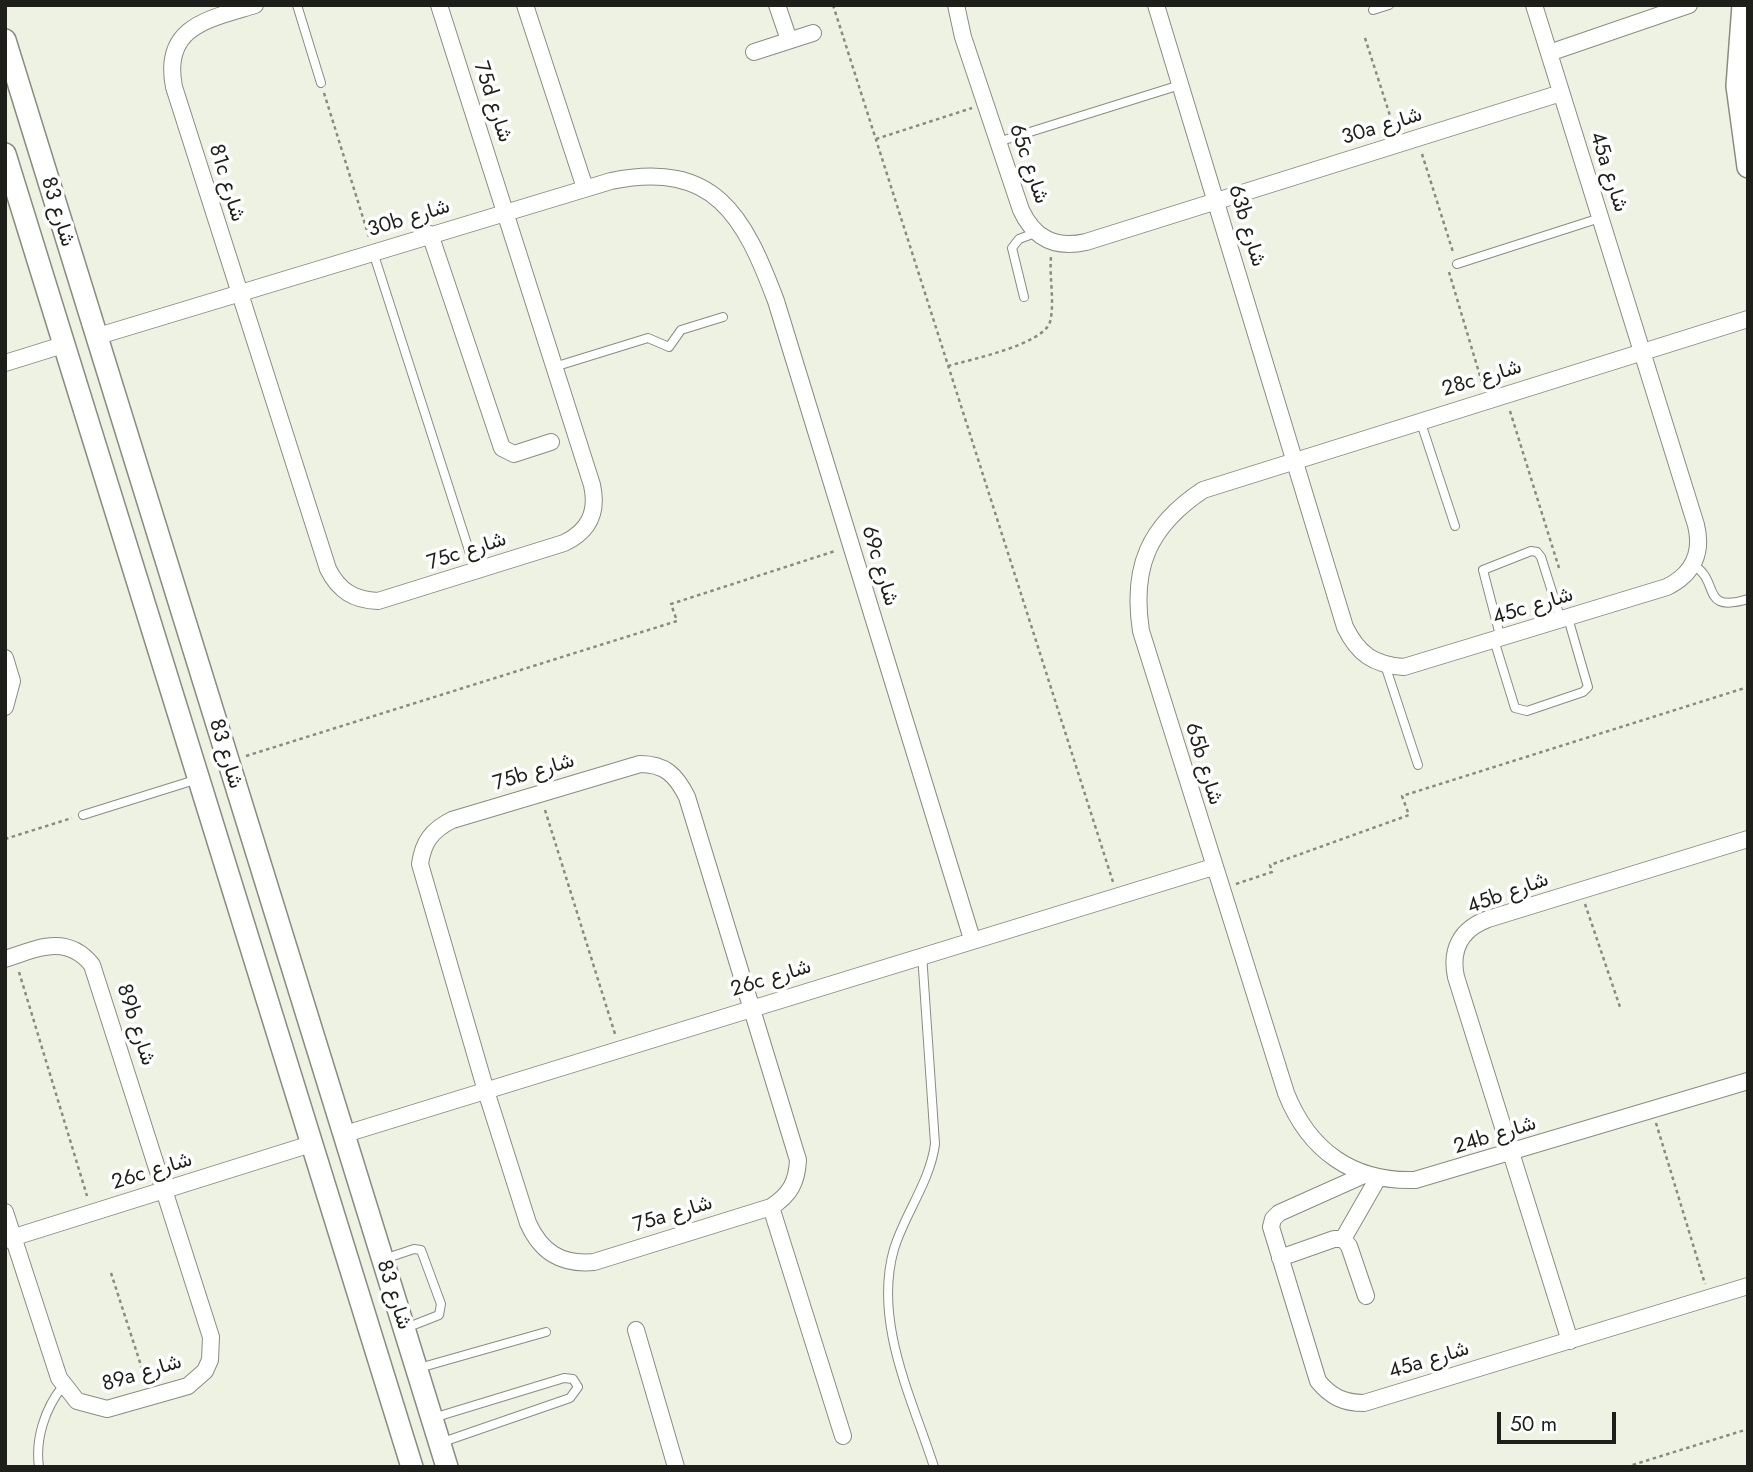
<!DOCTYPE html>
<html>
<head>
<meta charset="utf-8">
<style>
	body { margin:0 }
	#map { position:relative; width:1753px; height:1472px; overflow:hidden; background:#eef2e3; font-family:Jost,sans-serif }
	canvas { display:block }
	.frame { position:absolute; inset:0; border:7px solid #1e1f1a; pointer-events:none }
	.scale { position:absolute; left:1497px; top:1412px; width:119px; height:32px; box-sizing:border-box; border:4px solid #1e1f1a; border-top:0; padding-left:9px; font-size:21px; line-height:24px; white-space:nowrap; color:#1e1f1a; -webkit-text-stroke:5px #fff; paint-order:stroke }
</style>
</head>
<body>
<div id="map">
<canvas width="1753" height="1472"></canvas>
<div class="frame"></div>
<div class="scale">50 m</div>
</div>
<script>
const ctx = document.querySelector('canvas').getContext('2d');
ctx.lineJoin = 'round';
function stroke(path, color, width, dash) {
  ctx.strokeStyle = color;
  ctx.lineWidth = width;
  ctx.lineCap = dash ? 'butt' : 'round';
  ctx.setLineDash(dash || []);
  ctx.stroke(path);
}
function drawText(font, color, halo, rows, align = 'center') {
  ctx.font = font + ' Jost,Vazirmatn,sans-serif';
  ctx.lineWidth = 7;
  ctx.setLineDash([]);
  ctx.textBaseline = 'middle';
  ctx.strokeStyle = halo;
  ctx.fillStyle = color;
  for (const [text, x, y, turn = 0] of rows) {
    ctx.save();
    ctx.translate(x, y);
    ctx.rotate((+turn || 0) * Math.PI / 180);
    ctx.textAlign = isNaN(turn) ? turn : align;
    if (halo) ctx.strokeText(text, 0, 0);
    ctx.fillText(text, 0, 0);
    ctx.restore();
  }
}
const path = new Path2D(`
	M833 5 1113 882
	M1365 38 1394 128
	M324 93 369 237
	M876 139 972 108
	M1422 154 1453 252
	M1449 272 1483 386
	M948 366C972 359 1042 345 1050 322 1055 302 1049 277 1051 257
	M1510 411 1559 568
	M246 756 677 621 671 604 835 551
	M545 810 615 1034
	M5 839 72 818
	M1236 884 1272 872 1270 865 1409 815 1402 796 1748 687
	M1585 904 1620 1007
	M19 972 87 1196
	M1656 1123 1705 1284
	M111 1273 146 1381
	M1626 1467 1748 1429`);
const service = new Path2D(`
	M297 5 321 83
	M1373 10 1389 5
	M998 142 1180 85
	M373 252 476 572
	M1457 264 1600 218
	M1024 297 1012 248 1019 239 1035 233
	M554 367 648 338 669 347 681 330 723 317
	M1420 420 1455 526
	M1693 565C1721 580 1699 614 1748 599
	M1501 639 1483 570 1531 551 1537 552 1541 557 1561 620
	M1494 640 1515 708 1527 711 1583 692 1588 687 1568 618
	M1385 665 1418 765
	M83 815 198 779
	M922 954 935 1144C930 1182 905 1213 894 1249 873 1322 912 1398 934 1467
	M384 1259 414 1249 421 1250 441 1304 439 1315 406 1328
	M419 1368 546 1332
	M433 1418 564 1378 573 1379 578 1387 570 1398 440 1443
	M39 1467C35 1439 45 1408 63 1386`);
const minor = new Path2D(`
	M255 5C209 19 162 26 174 87L328 569C339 591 354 600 378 601L564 543C589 531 598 512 592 485L439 5
	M525 5 585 188
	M777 5 789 40
	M956 5 963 37 1021 210C1034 238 1055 249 1086 242L1561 93
	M1156 5 1345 627C1358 654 1374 665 1404 667L1667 587C1693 574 1703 553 1696 525L1534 5
	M754 52 813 33
	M1549 53 1689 5
	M430 234 502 448 514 454 551 442
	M1748 319 1203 490C1149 526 1131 567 1141 631L1286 1093C1309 1151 1353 1182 1415 1180L1748 1081
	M95 337 611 181C715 160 744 216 776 301L972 939
	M5 363 63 345
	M5 658 12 681 5 707
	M640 764C665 764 676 775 687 797L798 1160C797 1182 790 1195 771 1207L594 1262C561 1265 541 1252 528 1223L486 1091 420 864C423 842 432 830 452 820Z
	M5 959C38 948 67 934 92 965L211 1337 210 1360 205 1371 188 1386 107 1409 77 1401 59 1378 5 1212
	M342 1135 1213 867
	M1364 1175 1279 1213 1273 1219 1271 1227 1318 1381C1331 1397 1344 1403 1364 1403L1748 1286
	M771 1207 843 1436
	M1343 1239 1378 1178
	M5 1240 311 1144
	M1280 1258 1334 1239H1343L1349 1246 1366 1296
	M636 1330 676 1467
	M1570 1341 1456 977C1450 949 1461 929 1488 919L1748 839`);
const tertiary = new Path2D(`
	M1743 5 1737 86 1748 167
	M5 40 447 1467
	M5 154 412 1467`);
const streetNames = [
	["75d شارع",492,102,72],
	["30a شارع",1382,127,-17],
	["65c شارع",1028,164,71],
	["45a شارع",1608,172,72],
	["81c شارع",226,183,73],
	["شارع 83",57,212,73],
	["30b شارع",409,219,-17],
	["63b شارع",1246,226,73],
	["28c شارع",1482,379,-17],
	["75c شارع",467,552,-18],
	["69c شارع",879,566,73],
	["45c شارع",1533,607,-17],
	["شارع 83",225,754,73],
	["65b شارع",1203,764,73],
	["75b شارع",534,773,-17],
	["45b شارع",1508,894,-20],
	["26c شارع",771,979,-17],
	["89b شارع",135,1025,72],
	["24b شارع",1495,1136,-17],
	["26c شارع",152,1172,-17],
	["75a شارع",673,1215,-17],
	["شارع 83",393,1295,72],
	["45a شارع",1429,1361,-17],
	["89a شارع",142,1374,-17]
];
stroke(service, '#898d80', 10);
stroke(minor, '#898d80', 18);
stroke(tertiary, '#898d80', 24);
stroke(path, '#888b81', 2.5, [3.5, 3.5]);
stroke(service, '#fff', 8);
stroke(minor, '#fff', 16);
stroke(tertiary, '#fff', 21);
drawText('21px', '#1e1f1a', '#fff', streetNames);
</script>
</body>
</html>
